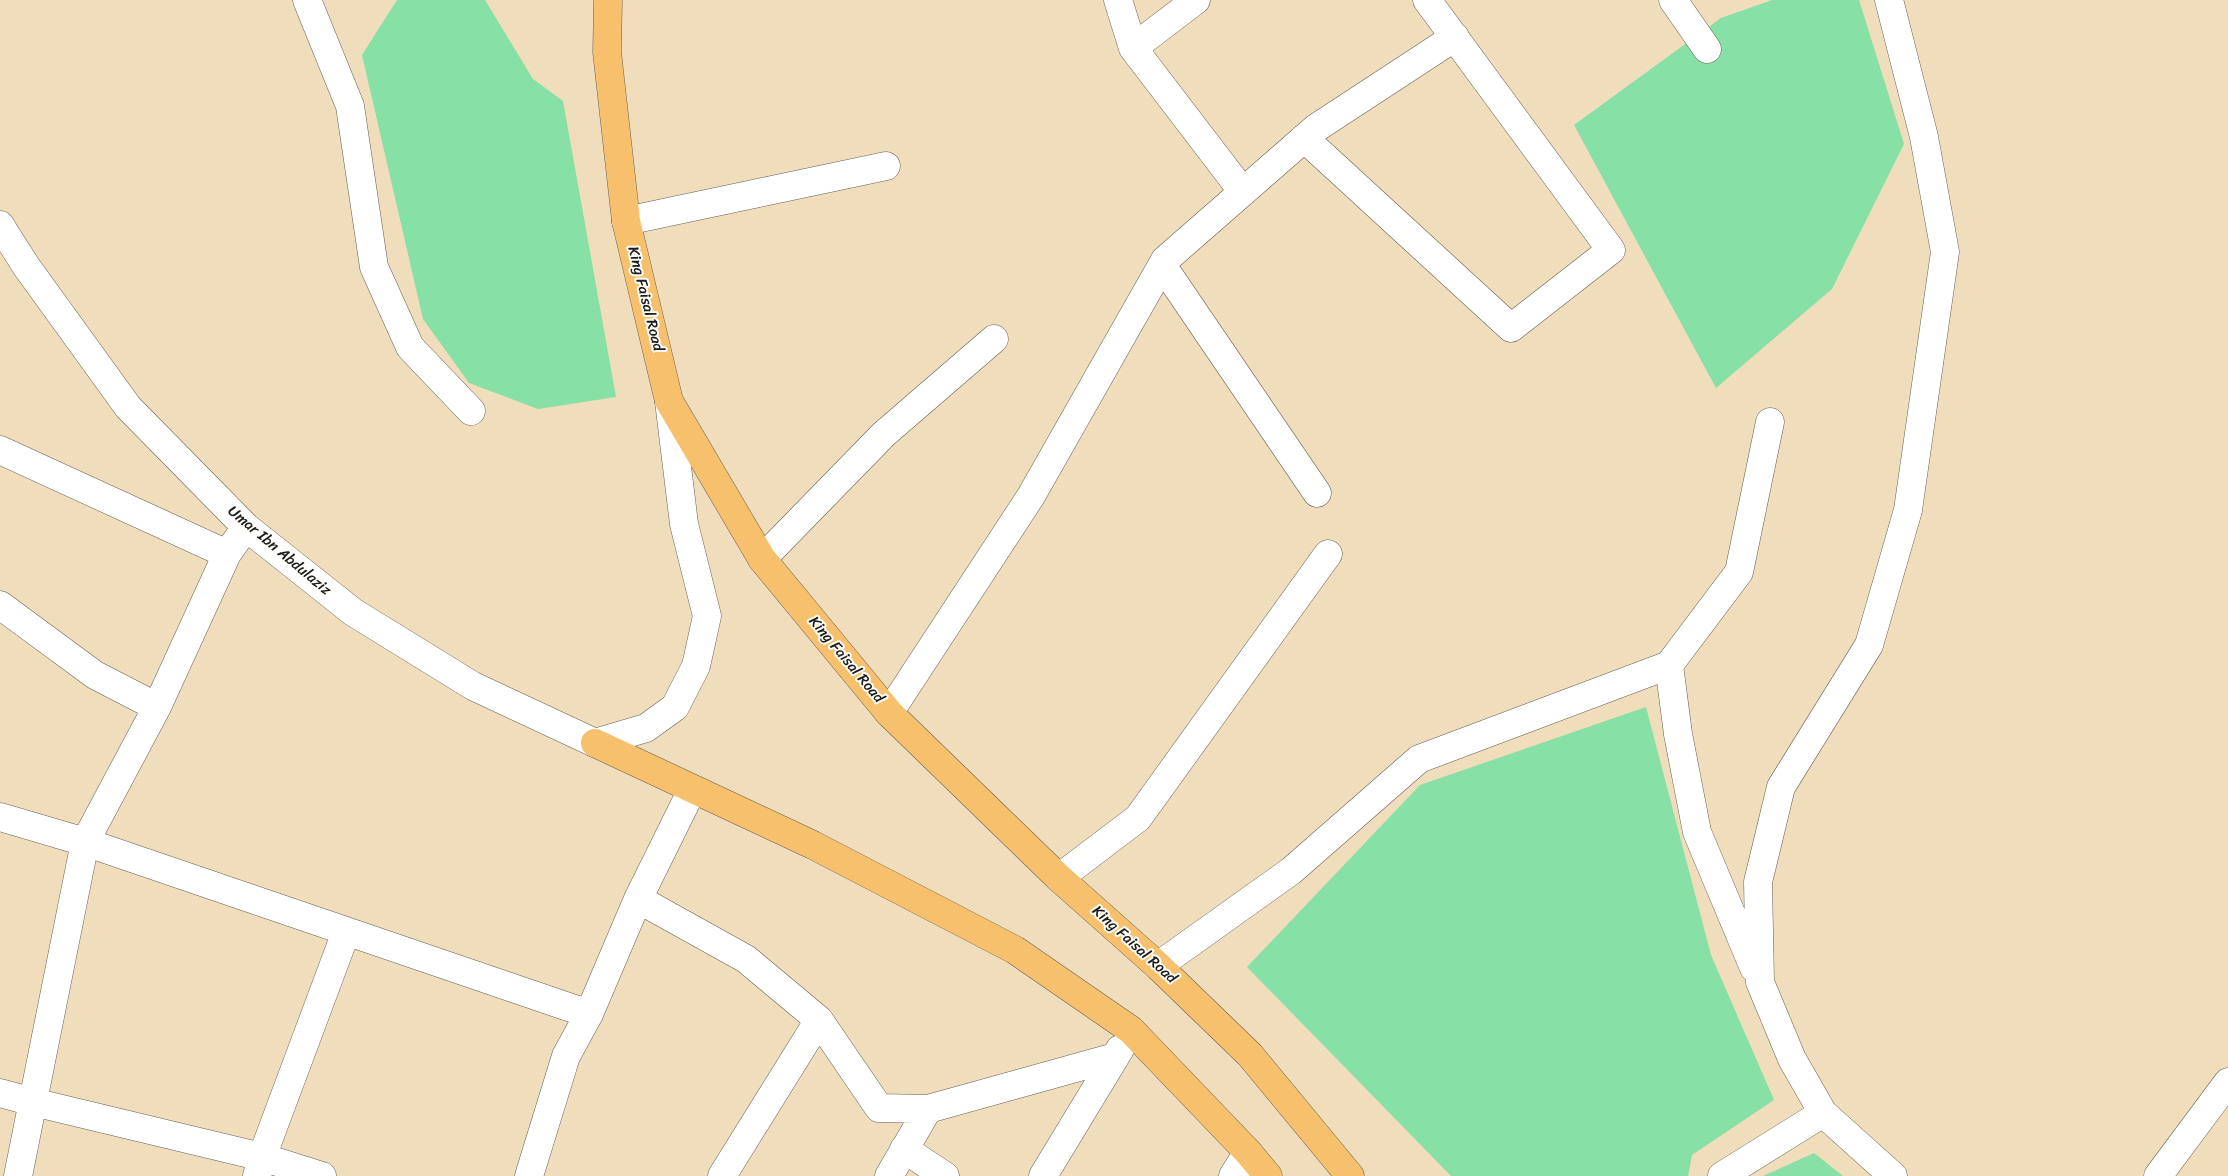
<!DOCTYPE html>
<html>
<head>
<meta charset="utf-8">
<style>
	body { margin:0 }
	canvas { display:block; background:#efddbc }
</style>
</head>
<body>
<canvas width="2228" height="1176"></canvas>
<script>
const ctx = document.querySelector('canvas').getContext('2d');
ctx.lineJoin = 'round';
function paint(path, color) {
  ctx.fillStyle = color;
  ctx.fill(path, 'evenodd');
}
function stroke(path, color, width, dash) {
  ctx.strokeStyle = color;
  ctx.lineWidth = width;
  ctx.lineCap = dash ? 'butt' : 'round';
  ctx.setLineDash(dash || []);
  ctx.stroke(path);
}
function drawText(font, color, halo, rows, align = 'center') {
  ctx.font = font + ' Sriracha,sans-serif';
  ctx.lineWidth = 4;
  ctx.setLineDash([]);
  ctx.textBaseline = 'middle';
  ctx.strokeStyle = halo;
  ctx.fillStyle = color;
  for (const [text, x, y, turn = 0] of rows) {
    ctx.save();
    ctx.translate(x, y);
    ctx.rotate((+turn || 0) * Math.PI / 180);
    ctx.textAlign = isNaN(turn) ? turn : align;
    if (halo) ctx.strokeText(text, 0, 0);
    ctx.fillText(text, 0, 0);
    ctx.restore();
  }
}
const green = new Path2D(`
	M397 0H485L533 79 563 101 616 397 538 409 469 383 423 319 362 55Z
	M1772 0H1859L1904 144 1832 289 1716 388 1574 125 1721 18Z
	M1646 707 1711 955 1774 1100 1692 1155 1688 1176H1451L1247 967 1420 785Z
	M1814 1153 1843 1176H1763Z`);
const minor = new Path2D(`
	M307 0 350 106 374 267 410 347 471 411
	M1118 0 1133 48 1243 192
	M1673 0 1707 49
	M1889 0 1924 137 1945 252 1908 510 1869 645 1781 787 1758 882 1760 982 1792 1059 1823 1113 1893 1176
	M1133 48 1196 0
	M1304 138 1511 328 1611 250 1427 0
	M626 221 886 166
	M0 225 26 266 128 407 246 527 353 612 473 686 595 743 646 728 675 707 696 666 707 616 684 524 669 401
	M1162 265 1317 493
	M0 450 227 554
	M762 559 884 434 994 339
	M0 605 95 675 157 707
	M889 713 1031 496 1165 260 1316 128 1455 37
	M0 817 85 842 589 1014
	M1059 878 1138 818 1328 554
	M638 899 746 959 819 1020 879 1108 928 1109 1115 1057
	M1158 966 1291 871 1419 759 1669 665
	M1754 968 1697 832 1678 734 1669 665 1739 572 1770 422
	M0 1093 33 1102 262 1157 322 1176
	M904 1149 945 1176
	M18 1176 85 842 157 707 227 554 246 527
	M257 1176 262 1157 346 932
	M529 1176 566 1056 589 1014 638 899 692 790
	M722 1176 819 1020
	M889 1176 928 1109
	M1043 1176 1120 1049
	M1233 1176 1248 1152
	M1722 1176 1823 1113
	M2158 1176 2228 1082`);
const major = new Path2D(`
	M608 0 607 52 626 221 669 401 762 559 889 713 1059 878 1158 966 1250 1055 1350 1176
	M595 743 813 845 1015 950 1131 1030 1248 1152 1268 1176`);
const streetNames = [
	["King Faisal Road",645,299,76],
	["Umar Ibn Abdulaziz",279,551,40],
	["King Faisal Road",846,660,50],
	["King Faisal Road",1134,945,42]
];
paint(green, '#87e0a5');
stroke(minor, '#666054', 29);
stroke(major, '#666054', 29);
stroke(minor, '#fff', 28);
stroke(major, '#f7c06c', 28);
drawText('15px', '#1c1c1c', '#fdfcf7', streetNames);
</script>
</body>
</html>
